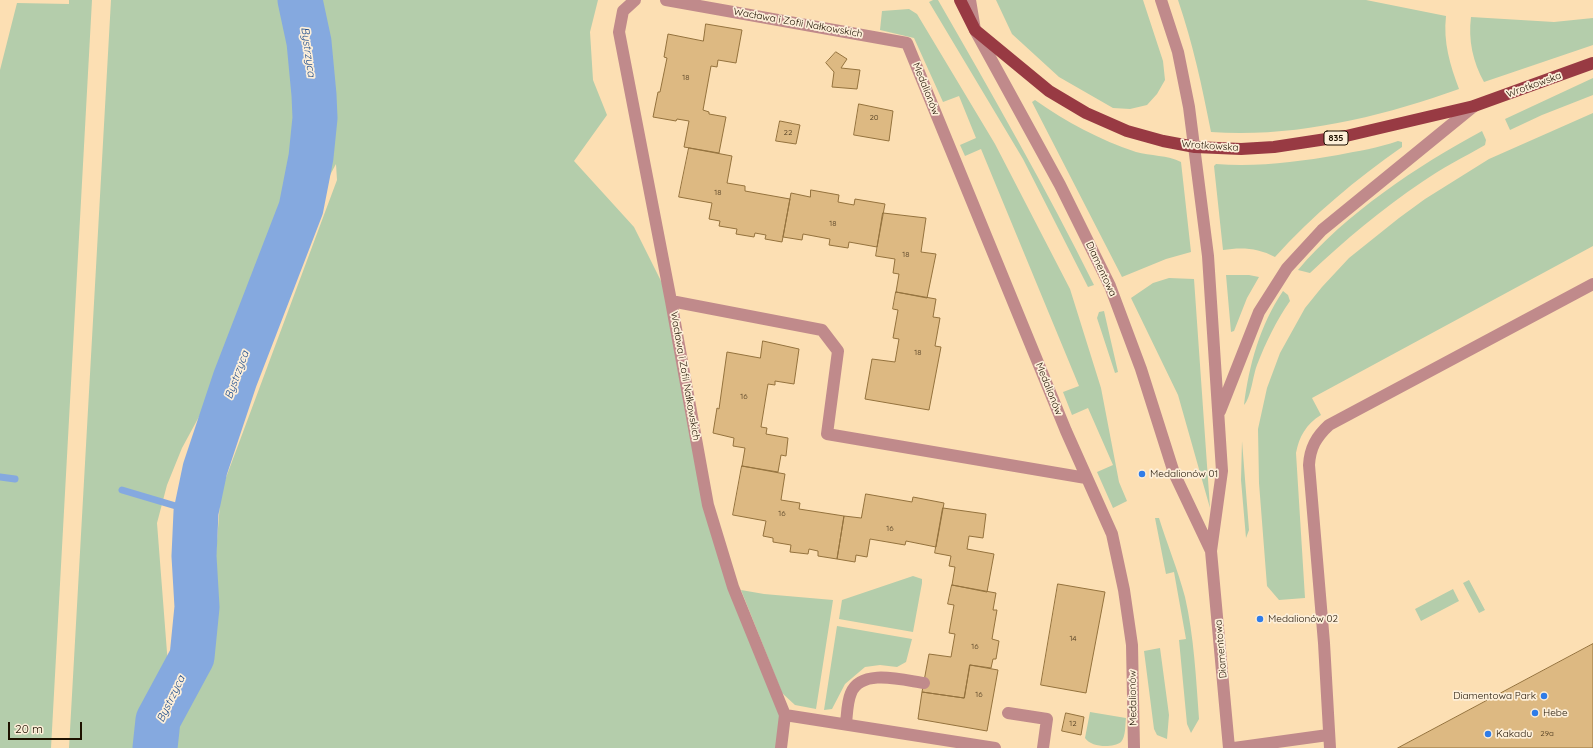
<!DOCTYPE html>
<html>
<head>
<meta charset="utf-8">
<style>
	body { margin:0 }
	#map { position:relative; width:1593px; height:748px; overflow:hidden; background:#fcdfb3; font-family:Quicksand,sans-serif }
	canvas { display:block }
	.scale { position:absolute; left:8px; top:722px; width:74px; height:18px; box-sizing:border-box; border:2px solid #1e1100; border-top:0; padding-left:5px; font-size:12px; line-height:14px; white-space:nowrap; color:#1e1100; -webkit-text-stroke:3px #fdefd9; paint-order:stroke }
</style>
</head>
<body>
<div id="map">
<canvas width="1593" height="748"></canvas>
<div class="scale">20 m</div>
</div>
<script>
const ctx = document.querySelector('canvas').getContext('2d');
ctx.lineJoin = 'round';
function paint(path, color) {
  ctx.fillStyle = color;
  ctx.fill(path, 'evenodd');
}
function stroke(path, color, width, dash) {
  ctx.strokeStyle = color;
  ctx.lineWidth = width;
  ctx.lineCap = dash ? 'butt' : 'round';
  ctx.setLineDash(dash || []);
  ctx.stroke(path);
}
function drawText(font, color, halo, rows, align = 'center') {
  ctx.font = font + ' Quicksand,sans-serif';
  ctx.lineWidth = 3.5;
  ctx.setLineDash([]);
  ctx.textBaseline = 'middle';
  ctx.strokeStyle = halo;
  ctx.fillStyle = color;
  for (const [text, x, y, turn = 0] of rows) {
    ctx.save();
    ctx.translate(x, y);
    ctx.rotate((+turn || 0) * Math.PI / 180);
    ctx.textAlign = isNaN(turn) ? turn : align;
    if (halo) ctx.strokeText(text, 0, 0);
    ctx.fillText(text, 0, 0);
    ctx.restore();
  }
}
const green = new Path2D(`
	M69 0H92L51 748H0V70L17 3 69 4Z
	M111 0H598L590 32 593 80 607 115 574 161 634 227 671 301 708 505 785 715 781 748H69ZM336 164 337 180 221 491 210 628 173 730 157 523 167 485 182 448Z
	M933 0H938C992 94 1046 188 1094 285L1088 287 1023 159 929 2Z
	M996 0H1143L1163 61 1165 80 1157 94 1147 105 1130 109 1113 108 1059 77 1012 34Z
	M1178 0H1366L1446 16C1443 42 1450 65 1459 89 1381 117 1294 138 1211 132 1202 86 1193 44 1178 0Z
	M909 9 917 14 995 144 1070 289 1101 388 1119 482 1127 501 1113 508 1097 472 1113 465 1088 408 1072 415 1063 392 1079 386 981 149 965 156 960 145 976 138 959 96 943 102 914 38 880 30 882 11Z
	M1471 17 1554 22 1593 18V45L1484 82C1473 62 1468 40 1471 17Z
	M1593 78V95L1542 115 1510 130 1505 119Z
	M1035 100C1066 122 1100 140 1136 152 1150 156 1168 155 1181 162L1191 252 1166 259 1122 277 1032 102Z
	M1593 113V246L1312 398 1321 415C1306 424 1299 437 1296 453L1305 598 1279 600 1267 586 1259 483 1258 429 1267 388 1280 353 1305 308 1322 287 1349 258 1399 218 1425 199 1489 159Z
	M1482 131 1486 140 1485 145C1464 157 1442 168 1422 182 1382 209 1345 240 1310 273L1298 270C1345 214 1417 166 1482 131Z
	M1398 141 1402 142V147C1356 179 1312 216 1275 257 1258 248 1242 247 1223 250L1214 166 1216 164C1258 167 1297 162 1338 155 1358 151 1378 148 1398 141Z
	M1226 275H1249L1259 277 1247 298 1234 331 1231 332Z
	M1169 278 1194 279 1210 508 1178 395 1131 298 1153 283Z
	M1283 291 1288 295 1290 301C1276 321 1266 342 1257 365 1253 375 1251 398 1244 405 1249 365 1260 325 1283 291Z
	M1104 311 1118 372 1115 373 1097 318 1099 312Z
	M1242 441 1249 530 1246 538 1241 480Z
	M1155 518H1159C1167 544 1178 570 1185 597 1194 636 1196 679 1199 719L1191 733 1187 724 1179 640 1186 639 1174 572 1166 574Z
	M913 576 922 579V583L913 632 839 619 842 600Z
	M1469 580 1485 610 1479 613 1463 583Z
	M1453 589 1459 601 1421 621 1415 609Z
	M741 590 764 594 833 600 816 709 795 705 782 693Z
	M837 626 912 639 906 662 897 667 880 665 865 667 845 684 832 709 824 710Z
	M1160 648 1169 715 1167 739 1157 735 1154 729 1144 651Z
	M1090 712 1126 718C1125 725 1126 736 1121 742 1113 748 1092 748 1085 738Z`);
const stream = new Path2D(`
	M0 477 15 479
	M122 490 196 512`);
const river = new Path2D(`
	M155 748 158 720 192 657 197 607 194 556 196 512 205 469 235 379 301 208 311 157 315 118 314 95 309 42 300 0`);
const building = new Path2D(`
	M706 24 742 30 736 63 718 60 717 67 711 66 703 110 709 112V114L726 117 719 153 684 147 689 121 677 119 676 121 653 117 658 92H660L667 58 664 57 668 34 703 41Z
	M836 52 847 59 841 68 860 70 857 89 832 87 834 72 826 63Z
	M859 104 893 111 889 141 854 135Z
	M780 121 800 125 796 144 776 141Z
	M689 148 732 156 727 183 745 186V191L790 199 782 242 765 239 766 235 755 233 754 237 736 234 737 229 719 226 720 221 709 219 712 203 679 197Z
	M811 190 839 195 838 202 854 205 855 199 885 204 877 247 849 242 848 248 829 245 830 239 803 234 802 240 783 237 791 193 810 197Z
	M883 213 926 218 921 252 936 254 927 298 896 292 899 274 893 273 895 259 876 256Z
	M896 292 936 299 933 317 940 318 935 346 941 347 929 410 865 399 872 359 895 362 899 339 893 338 898 310 893 309Z
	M763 341 799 349 794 384 775 381V385L768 384 761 427 767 428 766 434 788 438 786 456 781 455 778 472 742 466 745 448 733 446 734 438 713 433 717 408 719 409 727 352 760 358Z
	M742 466 785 474 781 500 800 503 799 509 844 516 837 559 818 556V551L809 549 808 554 790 552 791 545 773 542V538L763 536 766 521 733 515Z
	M866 494 912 502 913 497 944 503 936 547 906 541 905 545 870 539 867 557 856 555 855 562 837 559 844 516 861 518Z
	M943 508 986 514 983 538 969 536 967 549 994 554 987 592 952 585 955 567 949 566 951 556 935 553Z
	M1058 584 1105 592 1086 693 1041 685Z
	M952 585 996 593 993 610H997L992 639 999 641 996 659H993L991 668 970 665 964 698 922 692 929 654 951 657 955 634 949 633 954 605 948 604Z
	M1593 644V748H1398Z
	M970 665 998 670 987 731 918 719 922 692 964 698Z
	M1066 713 1084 717 1081 735 1062 731Z`);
const minor = new Path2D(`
	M635 0 623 11 619 32 671 301 708 505 733 587 785 715 781 748
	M666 0 907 43 1066 431 1112 534 1124 590 1132 645 1134 748
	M970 0 975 30 1060 185 1110 286 1141 369 1174 473 1211 551
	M1161 0 1178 52 1189 107 1208 256 1222 471 1211 551 1229 748
	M671 301 822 330 838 351 827 434 1086 478
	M1220 411 1259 312 1287 268 1322 230 1474 106
	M1008 713 1047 719 1043 748
	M785 715 995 748
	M846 724C847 715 847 702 851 693 861 668 903 680 924 683
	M1234 748 1328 735
	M1330 748 1324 643 1309 465C1310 448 1316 437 1329 425L1593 284`);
const major = new Path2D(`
	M960 0 975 30 1049 91 1086 113 1127 131 1163 141 1195 147 1241 149 1274 147 1346 136 1474 106 1593 63`);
const markers = [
	[1142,474,4,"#2f7ce8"],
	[1260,619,4,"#2f7ce8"],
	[1544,696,4,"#2f7ce8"],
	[1535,713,4,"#2f7ce8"],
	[1488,734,4,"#2f7ce8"]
];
const numberNames = [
	["18",686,78],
	["20",874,118],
	["22",788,133],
	["18",718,193],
	["18",833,224],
	["18",906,255],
	["18",918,353],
	["16",744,397],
	["16",782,514],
	["16",890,529],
	["14",1073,639],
	["16",975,647],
	["16",979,695],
	["12",1073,724],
	["29a",1547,734]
];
const shields = [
	[1336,138,24]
];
const shieldNames = [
	["835",1336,138]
];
const streetNames = [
	["Wacława i Zofii Nałkowskich",798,23,10],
	["Wrotkowska",1534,85,-20],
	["Medalionów",926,89,68],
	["Wrotkowska",1210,146,4],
	["Diamentowa",1101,269,65],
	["Wacława i Zofii Nałkowskich",685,376,80],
	["Medalionów",1049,389,68],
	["Diamentowa",1221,649,-95],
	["Medalionów",1133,698,-91]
];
const poiNames = [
	["Medalionów 01",1150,474],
	["Medalionów 02",1268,619],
	["Diamentowa Park",1536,696,"right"],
	["Hebe",1543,713],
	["Kakadu",1496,734]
];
const waterNames = [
	["Bystrzyca",308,52,82],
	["Bystrzyca",237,375,-70],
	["Bystrzyca",171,699,-64]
];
paint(green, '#b4cdab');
stroke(stream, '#85a9df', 7);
stroke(river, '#85a9df', 45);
paint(building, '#ddb982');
stroke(building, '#94723d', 1);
stroke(minor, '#c08a8b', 12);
stroke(major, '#983a43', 12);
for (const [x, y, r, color] of markers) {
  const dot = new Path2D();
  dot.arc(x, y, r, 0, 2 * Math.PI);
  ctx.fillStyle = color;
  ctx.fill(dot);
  stroke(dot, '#fdefd9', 1.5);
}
drawText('8px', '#4e3b20', null, numberNames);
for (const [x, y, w] of shields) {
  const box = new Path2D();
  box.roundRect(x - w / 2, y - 7, w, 14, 3);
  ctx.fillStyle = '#fdefd9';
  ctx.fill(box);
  stroke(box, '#1e1100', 1);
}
drawText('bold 9px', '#1e1100', null, shieldNames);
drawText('10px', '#1e1100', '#fdefd9', streetNames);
drawText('10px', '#1e1100', '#fdefd9', poiNames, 'left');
drawText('italic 11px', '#1f4d8d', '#fdefd9', waterNames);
</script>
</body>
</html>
